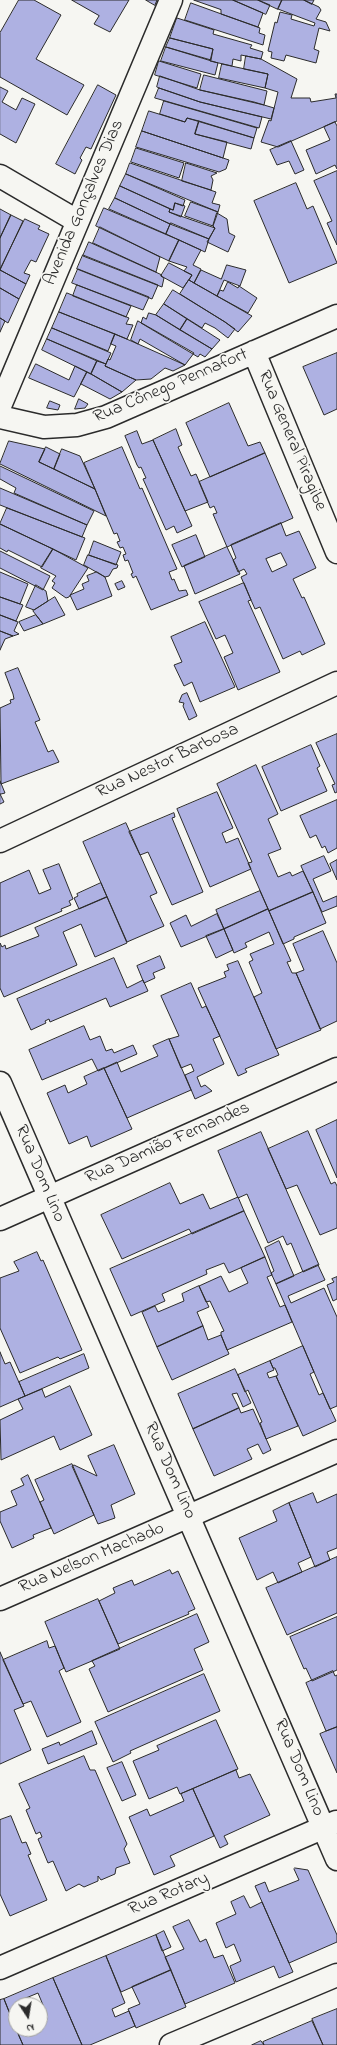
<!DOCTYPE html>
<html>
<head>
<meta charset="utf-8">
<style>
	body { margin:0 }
	#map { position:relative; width:337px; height:2045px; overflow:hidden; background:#f6f6f2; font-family:"Indie Flower",sans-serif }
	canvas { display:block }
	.north { position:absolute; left:8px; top:1997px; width:40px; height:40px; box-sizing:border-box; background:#f6f6f2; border:1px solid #a5a5a2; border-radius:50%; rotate:168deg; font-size:11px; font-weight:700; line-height:16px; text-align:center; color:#2b2b2b }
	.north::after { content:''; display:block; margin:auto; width:14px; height:18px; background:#2b2b2b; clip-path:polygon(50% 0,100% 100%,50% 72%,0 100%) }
</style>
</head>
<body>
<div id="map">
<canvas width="337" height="2045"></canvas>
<div class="north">N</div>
</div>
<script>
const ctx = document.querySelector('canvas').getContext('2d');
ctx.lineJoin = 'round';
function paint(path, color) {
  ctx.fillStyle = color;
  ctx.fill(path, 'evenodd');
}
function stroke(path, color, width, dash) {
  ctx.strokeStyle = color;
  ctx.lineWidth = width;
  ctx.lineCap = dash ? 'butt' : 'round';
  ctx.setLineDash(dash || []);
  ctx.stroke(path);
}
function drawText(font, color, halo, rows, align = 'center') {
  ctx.font = font + ' "Indie Flower",sans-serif';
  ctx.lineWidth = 3.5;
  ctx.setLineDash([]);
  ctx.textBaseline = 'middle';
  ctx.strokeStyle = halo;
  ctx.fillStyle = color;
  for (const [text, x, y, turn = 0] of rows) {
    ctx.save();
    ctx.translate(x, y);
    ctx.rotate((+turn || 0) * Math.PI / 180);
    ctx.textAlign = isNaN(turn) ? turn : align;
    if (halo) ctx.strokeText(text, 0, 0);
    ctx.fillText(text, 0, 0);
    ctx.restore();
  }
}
const building = new Path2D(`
	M19 0H34L61 15 36 59 84 85 67 115 0 77V33Z
	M72 0H129L110 32 94 24 99 16Z
	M146 0H157L155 5Z
	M194 0H233L263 13 258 27 221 14V10Z
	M233 0H258L270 5 266 14Z
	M258 0H282L278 9Z
	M282 0H304L319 7 321 10 316 19 326 22 330 31 319 28 314 49 319 51 316 63 286 55 284 61 271 58 272 52 268 51 275 22 277 23 280 12 292 15 291 19 314 26 315 23 278 9Z
	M304 0H314L312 4Z
	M191 3 260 28 259 33 265 35 263 45 185 20Z
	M177 18 214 30 213 34 252 45 250 48 263 52 261 59 241 55V61L233 59 232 66 210 61 213 49 170 38Z
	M170 38 213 49 211 60 166 47Z
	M166 47 218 63 215 75 161 61Z
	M246 56 261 59 297 79 291 98H310L311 102 336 98 335 94H337V121L278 147 261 142 269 120 271 121 278 92 265 88 268 74 244 69Z
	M159 61 201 74 197 88 155 75Z
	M222 64 268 74 265 88 219 78Z
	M204 75 267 91 264 105 200 90Z
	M160 76 200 90 254 102 274 108 271 119 200 102 159 88 157 87Z
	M98 85 116 95 91 149 86 147 80 158 82 160 75 174 56 164Z
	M0 87 8 91 2 102 16 110 22 98 35 104 16 143 0 134Z
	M159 88 200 102 262 117 259 128 155 98Z
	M164 101 257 128 254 138 187 118 185 122 160 114Z
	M149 111 185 122 187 118 199 121 195 134 227 142 223 158 142 131Z
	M199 121 254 138 251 149 195 134Z
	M335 122 337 126V169L335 165 316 174 306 150 330 140 324 127Z
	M142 131 229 160 226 169 219 172 136 147Z
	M291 141 304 170 295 174 289 161 277 165 270 150Z
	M136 148 184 163 179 178 131 162Z
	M130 163 216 192 212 203 220 205 218 212 126 174Z
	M186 163 217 173 211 176 213 180 211 190 182 181Z
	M337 171V245L327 223 332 221 314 181Z
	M126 174 185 200 183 206 175 203 173 210 120 186Z
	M296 183 307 209 313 206 337 263 289 283 254 201Z
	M120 186 170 209 169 212 215 228 209 239 170 224 115 198Z
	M115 198 170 224 166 234 109 209Z
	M191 202 218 212 213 226 185 216Z
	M175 203 185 206 181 217 169 212 170 209 173 210Z
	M104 208 179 240 169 261 96 226Z
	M0 209 11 215 0 238Z
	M217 213 227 219 229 233 235 236 228 252 207 242 215 228 213 226Z
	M11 215 23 221 0 270V238Z
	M25 219 40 226 38 229 49 234 36 262 31 260 24 273 30 275 26 284 0 270Z
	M171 223 209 239 205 252 166 234Z
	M100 227 160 257 156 272 93 243Z
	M179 240 201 250 193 265 201 269 194 283 189 280 192 275 184 271 187 267 169 261Z
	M89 242 162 275 161 276 164 278 162 287 83 256Z
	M83 255 158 285 152 299 77 269Z
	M169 263 192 275 183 288 161 276Z
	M227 265 246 270 240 286 224 280 217 296 194 283 201 270 221 279Z
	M78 269 149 297 143 310 72 283Z
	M0 270 26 284 19 299 0 288Z
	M189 280 194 283 252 316 238 332 225 322 180 294Z
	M228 282 238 288 239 286 257 298 248 313 217 296 220 290 223 291Z
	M77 285 131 306 126 317 73 296Z
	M0 288 19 299 8 323 0 318Z
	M173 290 225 322 235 329 228 338 215 328 205 323 202 328 164 304Z
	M67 293 129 318 126 324 133 325 127 339 59 312Z
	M164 304 187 319 180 330 156 315Z
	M59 312 115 334 108 351 52 328Z
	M149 313 156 315 212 349 205 357 200 354 198 357 141 323 143 317 146 319Z
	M0 318 5 321 0 332Z
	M187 319 220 340 212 349 180 330Z
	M138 321 194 353 185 365 140 339 138 344 131 340Z
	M52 328 111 353 106 364 47 339Z
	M115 334 138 344 185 365 173 371 165 368 151 379 136 380 105 366 108 359 110 360 116 346 111 344Z
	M47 339 97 361 91 374 42 350Z
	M337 353V409L324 415 303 367Z
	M97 361 106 364 105 366 136 380 122 392 91 374Z
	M36 364 69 380 75 366 87 372 74 397 29 378Z
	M87 372 91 374 122 392 110 399 81 384Z
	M79 399 88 404 85 408 75 409Z
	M50 401 60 405 58 410 47 408Z
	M229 403 248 446 260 442 265 453 210 477 186 423Z
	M176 429 182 445 178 447 191 476 196 474 208 502 185 511 153 440Z
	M137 431 142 444 153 440 192 526 177 533 174 526 166 530 143 479 146 478 141 467 139 468 137 465 125 436Z
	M9 441 45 449 39 462 95 489 106 516 0 464Z
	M46 447 60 454 54 469 39 462Z
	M122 447 140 489 142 488 177 569 169 572 172 580 174 579 179 591 186 590 188 595 151 610 136 576 133 578 131 574 133 573 128 560 125 561 123 555 126 554 123 547 120 548 117 542 120 541 117 533 114 534 84 463Z
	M62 449 80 456 95 489 54 469Z
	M265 453 293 518 227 547 213 514 217 513 214 506 210 508 199 482Z
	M0 466 94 511 87 525 14 493 16 488 0 479Z
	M0 488 87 525 82 537 0 505Z
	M7 508 85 538 76 560 0 524Z
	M281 523 286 536 299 531 316 568 293 579 302 598 304 597 325 644 302 655 300 651 283 659 260 607 255 609 251 600 241 577 247 574 244 569 238 572 233 560 236 558 231 545ZM281 553 287 565 272 572 266 559Z
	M0 524 53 549 42 567 8 550 7 552 0 548Z
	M196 535 205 557 182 567 172 545Z
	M94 541 121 552 116 565 89 555Z
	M227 547 240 574 195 594 184 566Z
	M53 549 88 568 69 597 66 598 52 588 55 583 52 581 56 576 41 568Z
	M0 551 50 576 43 590 0 568Z
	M88 555 118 565 117 568 113 569 109 576 105 577 84 565Z
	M0 572 28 584 20 604 0 597Z
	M97 572 105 577 112 596 77 610 70 595 84 589 82 584 89 581 87 576Z
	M122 581 125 587 118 590 115 584Z
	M244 583 251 600 248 601 280 672 238 690 224 657 233 653 225 635 216 639 199 602Z
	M36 585 46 591 48 601 34 610 26 607Z
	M0 597 23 605 16 621 0 615Z
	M55 597 65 615 43 624 33 611Z
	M0 615 18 622 14 631 19 634 13 636 0 631Z
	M36 615 43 624 24 631 19 622Z
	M205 622 235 687 200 702 192 682 184 686 174 665 182 662 171 637Z
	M0 631 13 636 5 639 0 650Z
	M18 668 40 720 35 722 48 752 53 750 59 762 1 784 0 708 11 703 10 700 14 699 13 694 5 673Z
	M187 693 197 716 189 720 183 706 184 703 179 702 182 695Z
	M337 734V792L335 793 332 785 335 784 316 743Z
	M311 745 320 766 317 768 327 791 281 811 262 767Z
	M256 765 278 814 268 819 281 849 268 854 278 877 290 872 292 876 303 871 313 892 269 911 248 863 252 862 217 784Z
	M0 781 5 793 1 794H0Z
	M217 792 233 828 222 833 226 843 238 838 251 869 210 887 177 809Z
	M0 794 4 802 0 804Z
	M337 800V848L328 853 325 846 322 848 316 835 310 838 300 816Z
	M174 813 175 817 172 818 203 892 172 905 148 852 140 855 129 832Z
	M126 823 157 893 150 896 164 926 127 942 83 842Z
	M324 856 331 871 313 879 323 902 337 896V906L322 912 301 866Z
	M337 860V880L330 864Z
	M59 864 73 899 69 901 71 905 61 909 62 911 0 937V883L29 870 39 894 51 889 43 870Z
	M101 883 107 897 79 909 74 898 78 896 77 894Z
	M260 891 268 909 224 929 216 910Z
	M313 892 326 923 294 937V939L283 944 269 911Z
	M107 897 127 943 95 957 81 924 63 932 77 965 4 997 0 988V943L2 947 5 945 6 949 39 936 35 928Z
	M268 909 291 961 287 962 292 973H296L321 1030 276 1049 254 997 262 993 249 962 253 960 250 954 274 944 269 932 245 943 247 947 234 953 224 929Z
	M217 914 224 929 181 947 170 923 186 915 191 926Z
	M224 929 233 950 216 958 206 936Z
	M323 931 337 963V1021L320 1029 296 973 304 970 293 944Z
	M160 956 165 968 153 973 155 978 144 983 137 966Z
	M114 958 127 988 143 980 148 991 110 1007 106 998 50 1022 49 1019 45 1021 46 1023 31 1030 17 999Z
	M238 961 279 1055 245 1069 247 1072 238 1076 198 988 226 977 224 972 229 970 227 965Z
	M191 983 202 1008 206 1006 220 1036 213 1039 224 1064 197 1077 201 1087 205 1085 212 1091 195 1099 185 1075 194 1071 191 1064 181 1068 169 1039 179 1036 161 996Z
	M84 1026 90 1040 100 1036 106 1051 112 1049 114 1053 133 1045 137 1054 98 1071 92 1059 42 1080 29 1050Z
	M169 1039 191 1090 127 1118 104 1068 117 1062 121 1072 158 1056 153 1046Z
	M104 1068 132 1129 91 1147 87 1136 69 1144 47 1093 65 1085 68 1093 87 1084 84 1077Z
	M337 1120V1178L316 1130Z
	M308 1131 331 1184 335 1182 337 1186V1228L320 1235 297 1185 286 1189 268 1149Z
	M261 1132 319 1265 303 1272 291 1243 287 1245 283 1236 268 1243 247 1194 238 1198 218 1151Z
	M170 1183 180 1204 203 1194 210 1209 238 1197 244 1211 192 1234 189 1229 122 1259 101 1215Z
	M244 1211 265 1257 229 1273 224 1263 206 1270 207 1274 162 1294 165 1301 131 1316 110 1269Z
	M279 1241 294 1276 276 1284 271 1273 274 1271 265 1248Z
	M37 1252 41 1261 43 1260 82 1350 60 1359 58 1357 20 1373 0 1328V1278L19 1271 14 1262Z
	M265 1257 272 1275 267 1277 280 1307 285 1305 292 1322 227 1350 221 1335V1332L224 1331 210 1301 206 1302 199 1286 221 1276 229 1292 248 1283 241 1268Z
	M318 1265 325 1280 288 1296 291 1303 324 1288 337 1317V1406L330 1409 276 1284Z
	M337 1277V1299L333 1301 327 1285 334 1282 332 1279Z
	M199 1286 209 1307 197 1312 203 1326 157 1347 142 1312 155 1306 158 1312 184 1301 182 1294Z
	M203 1326 208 1340 221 1335 229 1354 172 1380 157 1347Z
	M303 1346 314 1372 310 1374 319 1395 323 1393 336 1421 303 1436 276 1376 278 1375 275 1368H273L270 1361Z
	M0 1352 5 1364 10 1362 25 1396 0 1407Z
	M84 1354 89 1368 25 1396 19 1382Z
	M270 1361 274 1370 267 1373 269 1378 276 1376 298 1426 266 1439 260 1423 262 1422 248 1390 245 1392 238 1375Z
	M235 1369 251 1403 243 1407 237 1393 232 1394 239 1408 193 1429 178 1394Z
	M70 1386 92 1435 60 1450 54 1436 1 1460 0 1420 23 1409 18 1399 42 1389 45 1397Z
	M239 1408 241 1413 253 1409 271 1450 263 1454 258 1444 247 1449 252 1459 214 1476 193 1429Z
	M114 1445 135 1494 111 1505 115 1518 98 1524 72 1466 74 1465 97 1476 88 1456Z
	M72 1464 94 1515 54 1534 40 1502 44 1500 35 1480Z
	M28 1475 51 1528 33 1535 34 1538 12 1548 0 1521V1512L17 1505 11 1491 24 1485 21 1479Z
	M313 1493 317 1503 337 1494V1548L327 1552 330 1560 315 1567 289 1503Z
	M289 1503 311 1557 298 1563 302 1572 278 1583 273 1572 257 1580 239 1538 277 1521 273 1511Z
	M337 1557V1613L287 1635 266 1588Z
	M170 1570 172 1574 178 1571 195 1609 188 1612 189 1614 118 1644 99 1601 115 1593 113 1588 132 1580 134 1585Z
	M98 1599 120 1649 66 1672 45 1622Z
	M197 1614 209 1642 194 1649 203 1670 108 1712 89 1669 95 1666 92 1661Z
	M337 1617V1670L312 1681 306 1668 304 1669 290 1637Z
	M47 1641 49 1648 55 1646 64 1668 59 1671 81 1722 47 1737 31 1701 23 1704 3 1660Z
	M0 1652 24 1706 14 1710 31 1750 0 1764Z
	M333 1671 335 1676 337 1675V1727L326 1731 306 1683Z
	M204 1674 220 1711 130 1751 131 1753 113 1762 95 1722Z
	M216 1720 238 1769 180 1794 177 1787 149 1799 133 1761 159 1750 157 1746Z
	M337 1727V1773L320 1734Z
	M92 1731 97 1744 48 1764 42 1749 59 1742 60 1745Z
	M84 1756 90 1770H95L127 1844 124 1849 130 1863 116 1868 115 1874 101 1880 98 1876V1881L84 1887 79 1884 66 1891 53 1861 48 1863 38 1839 42 1837 40 1832 36 1834 26 1810 30 1808 19 1784Z
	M122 1762 136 1795 122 1801 107 1768Z
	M236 1770 239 1778 250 1774 270 1815 224 1836 228 1844 220 1848 193 1789Z
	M193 1789 214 1836 170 1856 175 1866 154 1875 129 1817 147 1809 150 1816 184 1801 181 1794Z
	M11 1816 22 1843 26 1842 31 1854 28 1855 47 1900 10 1916 0 1894V1820Z
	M295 1868 308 1870 337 1935V1942L289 1963 255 1886 265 1882 269 1892 299 1880 294 1869Z
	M244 1896 250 1908 262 1902 293 1972 279 1978 274 1966 236 1982 230 1966 241 1961 234 1944 226 1948 216 1923 236 1914 231 1902Z
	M189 1920 200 1942 206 1939 214 1958 223 1955 235 1983 185 2004 165 1957 184 1949 173 1927Z
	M164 1931 171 1947 162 1951 156 1935Z
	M156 1935 171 1970 121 1992 106 1956Z
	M106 1956 125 2003 112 2009 115 2017 129 2011 135 2026 90 2045H82L53 1978Z
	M171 1970 186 2007 136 2028 128 2009 140 2004 132 1987Z
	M53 1978 82 2045H23L16 2029H40V2008L43 2005 38 1993 21 2000 23 2005H16V2029L4 1999Z
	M4 1999 16 2029 23 2045H0V2000Z
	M337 2009V2045H323L312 2019Z
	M312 2021 323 2045H264L263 2042Z
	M261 2041 264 2045H252Z`);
const minor = new Path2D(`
	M0 176 77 221
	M254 352 337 552
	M0 406 171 0
	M0 417 44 427 77 425 106 417 337 316
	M0 841 337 683
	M0 1083 337 1859
	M0 1219 337 1069
	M0 1599 337 1451
	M0 1968 336 1822
	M171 2045 337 1975`);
const streetNames = [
	["Avenida Gonçalves Dias",85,203,-67],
	["Rua Cônego Pennafort",171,387,-23],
	["Rua General Piragibe",291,441,67],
	["Rua Nestor Barbosa",168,762,-25],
	["Rua Damião Fernandes",168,1144,-24],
	["Rua Dom Lino",39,1174,67],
	["Rua Dom Lino",169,1471,66],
	["Rua Nelson Machado",92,1559,-23],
	["Rua Dom Lino",298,1768,67],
	["Rua Rotary",169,1895,-23]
];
paint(building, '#aeb1e2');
stroke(building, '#2b2b2b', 1);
stroke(minor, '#2b2b2b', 25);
stroke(minor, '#f6f6f2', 22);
drawText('18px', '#2b2b2b', '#f6f6f2', streetNames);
</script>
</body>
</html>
